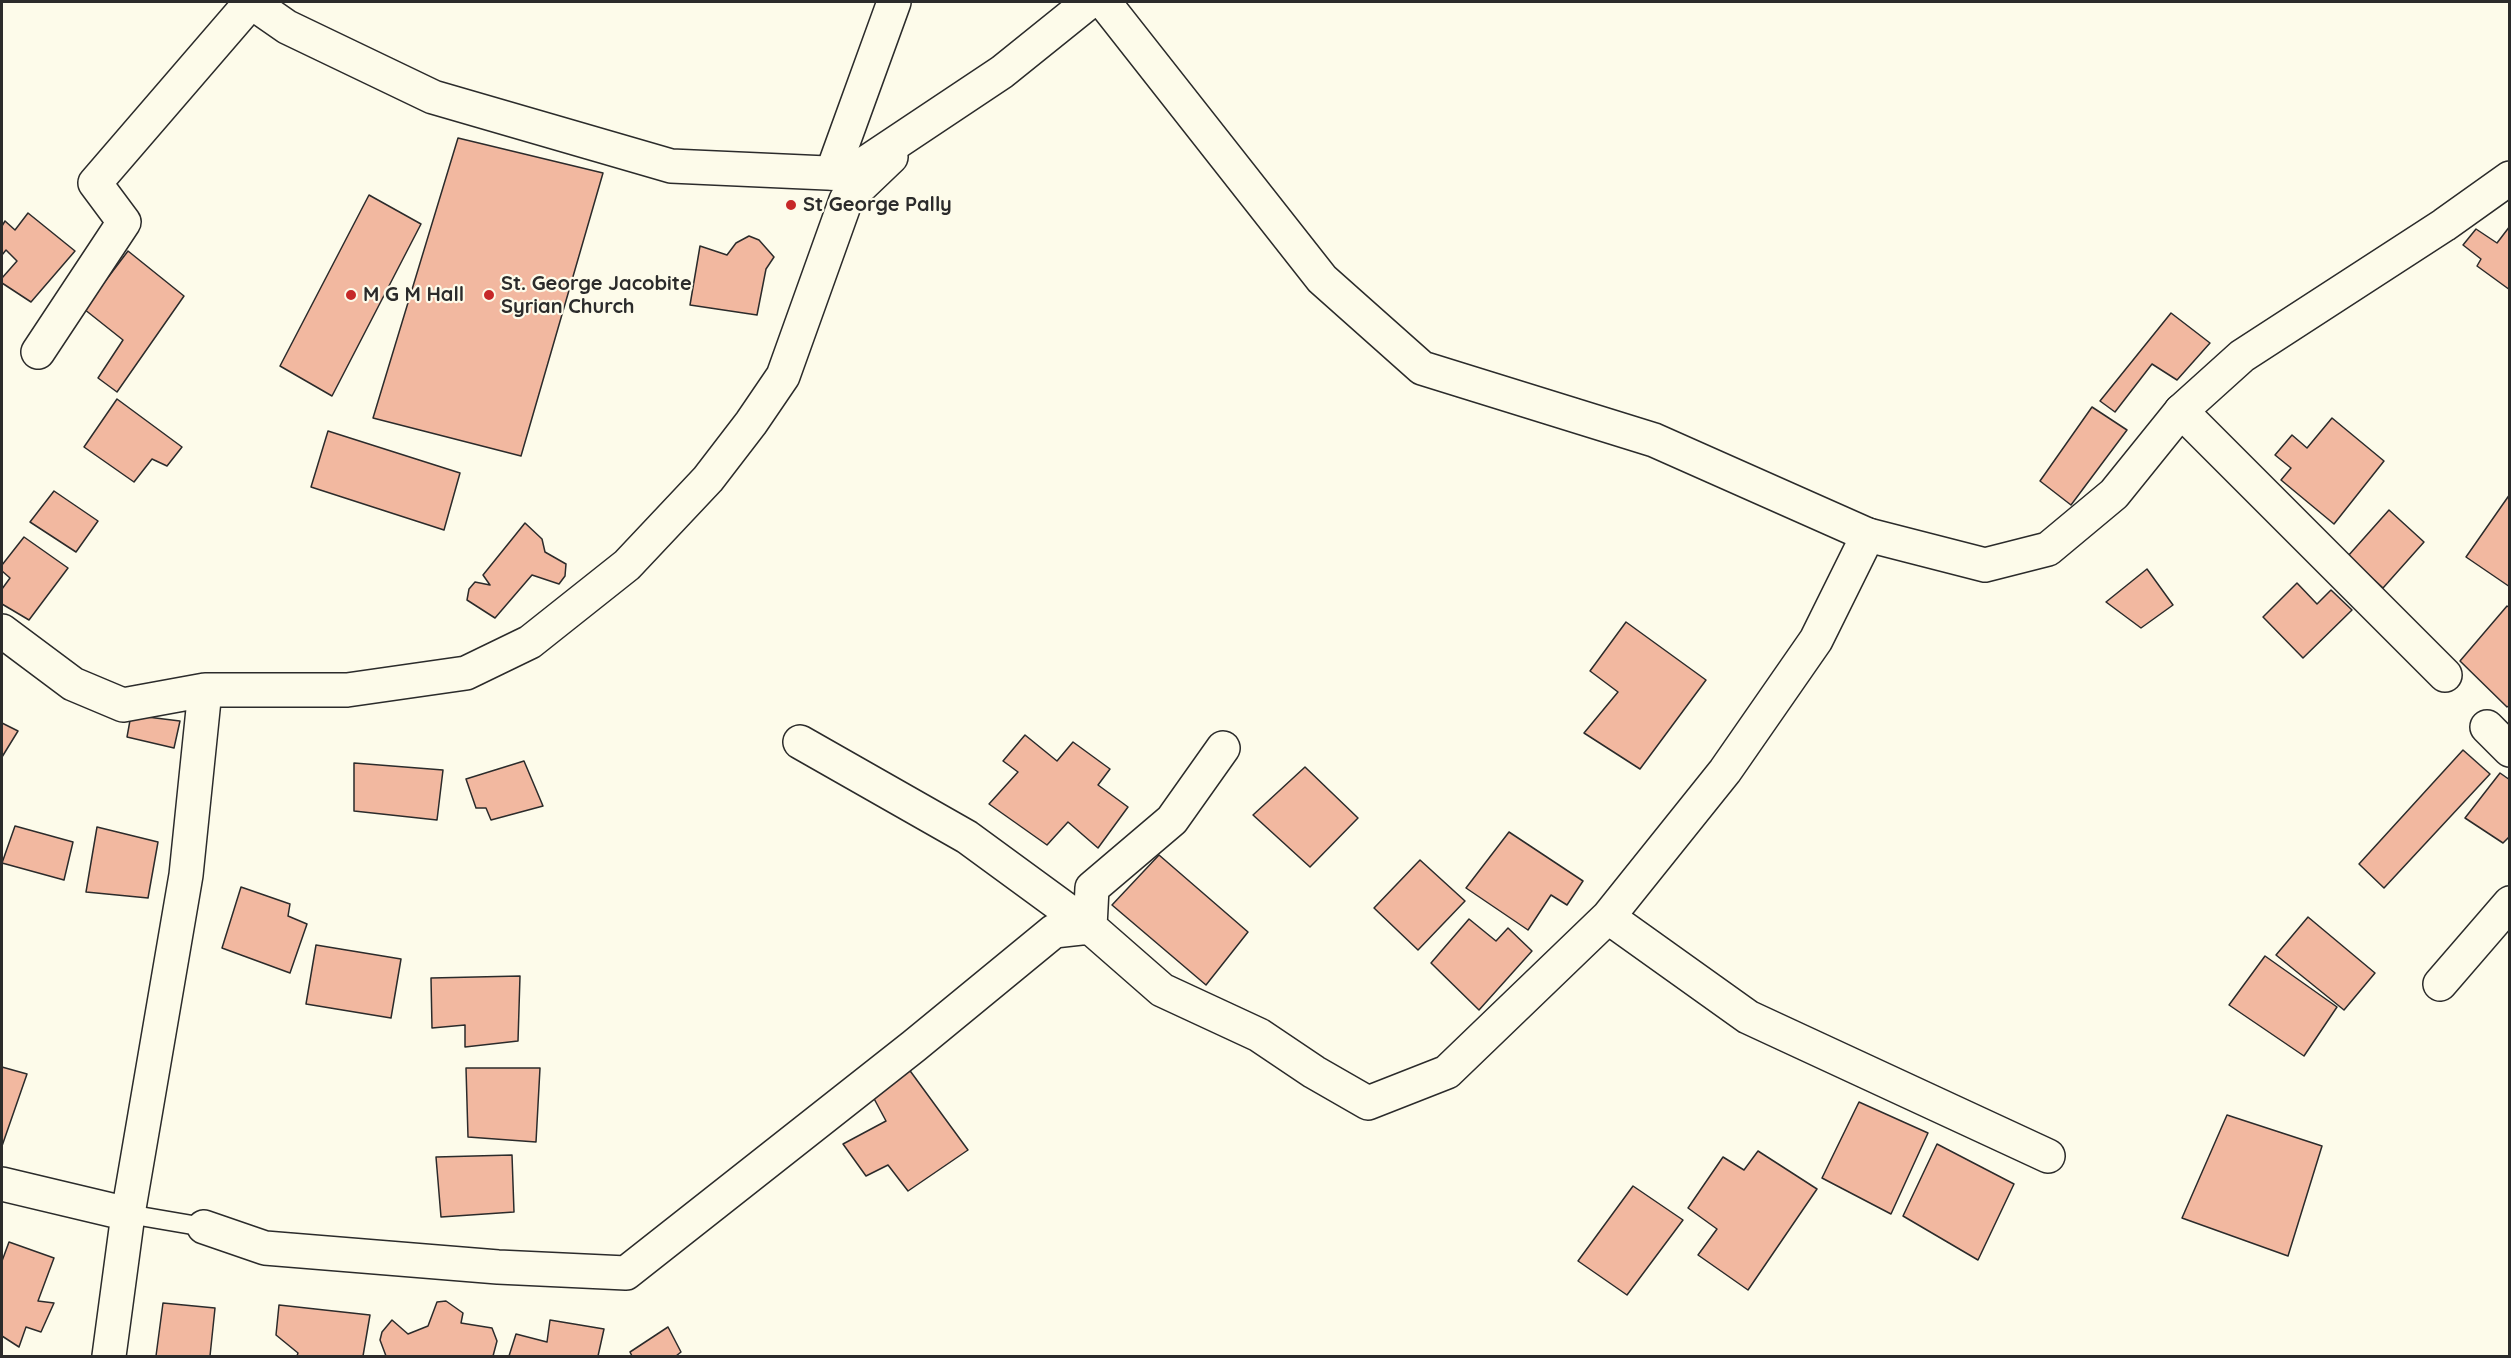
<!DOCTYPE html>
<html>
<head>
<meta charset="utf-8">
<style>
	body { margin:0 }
	#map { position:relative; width:2511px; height:1358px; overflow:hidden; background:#fdfbea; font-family:Quicksand,sans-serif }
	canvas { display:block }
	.frame { position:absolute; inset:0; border:3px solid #2b2b2b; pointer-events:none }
</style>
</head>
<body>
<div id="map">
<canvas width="2511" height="1358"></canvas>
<div class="frame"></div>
</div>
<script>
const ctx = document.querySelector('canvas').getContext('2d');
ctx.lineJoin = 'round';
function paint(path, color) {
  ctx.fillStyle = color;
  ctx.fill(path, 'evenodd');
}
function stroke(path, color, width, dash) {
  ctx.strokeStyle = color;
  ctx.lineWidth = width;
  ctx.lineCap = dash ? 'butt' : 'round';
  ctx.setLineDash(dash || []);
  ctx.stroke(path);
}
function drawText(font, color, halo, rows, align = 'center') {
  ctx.font = font + ' Quicksand,sans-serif';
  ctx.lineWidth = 4.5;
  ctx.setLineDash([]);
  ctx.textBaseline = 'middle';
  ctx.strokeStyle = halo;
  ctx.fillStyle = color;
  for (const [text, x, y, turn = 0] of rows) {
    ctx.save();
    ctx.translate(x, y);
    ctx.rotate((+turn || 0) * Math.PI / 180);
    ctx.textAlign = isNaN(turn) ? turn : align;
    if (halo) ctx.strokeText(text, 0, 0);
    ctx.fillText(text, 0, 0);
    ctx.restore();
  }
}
const building = new Path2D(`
	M458 138 603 173 521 456 373 418Z
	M369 195 421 224 332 396 280 366Z
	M28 213 75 251 31 302 2 283V278L17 261 6 250 2 255V226L5 221 15 230Z
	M2510 226V290L2477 266 2481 259 2463 245 2476 229 2497 243Z
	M749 236 759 240 774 257 766 269 757 315 690 305 700 246 727 255 736 243Z
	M128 251 184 296 117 392 98 378 123 340 84 309Z
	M2171 313 2210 343 2177 380 2152 364 2115 412 2100 401Z
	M117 399 182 447 167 466 152 459 134 482 84 447Z
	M2092 407 2127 430 2071 505 2040 481Z
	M2332 418 2384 461 2334 524 2281 480 2291 468 2275 455 2292 435 2307 448Z
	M328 431 460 473 444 530 311 487Z
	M54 491 98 521 76 552 30 522Z
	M2510 494V587L2466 557Z
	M2389 510 2424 542 2383 588 2348 556Z
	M525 523 542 539 545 552 566 564 565 576 559 584 532 575 495 618 467 600 469 589 475 582 490 585 483 575Z
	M24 537 68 568 29 620 2 604V589L10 578 2 571V565Z
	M2147 569 2173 605 2141 628 2106 602Z
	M2297 583 2317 604 2331 590 2352 610 2303 658 2263 617Z
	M2507 606 2510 608V705L2507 707 2460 661Z
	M1626 622 1706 680 1640 769 1584 733 1618 692 1590 671Z
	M131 715 180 721 174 748 127 737Z
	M2 723 18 731 2 757Z
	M1025 735 1057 761 1073 742 1110 769 1098 785 1128 807 1098 848 1068 822 1047 845 989 804 1018 772 1003 761Z
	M2463 750 2490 774 2384 888 2359 864Z
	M524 761 543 806 491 820 486 808H476L466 779Z
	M354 763 443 770 437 820 354 811Z
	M1305 767 1358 818 1310 867 1253 815Z
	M2500 773 2510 780V836L2503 843 2465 818Z
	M15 826 73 842 64 880 2 863Z
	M97 827 158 842 148 898 86 892Z
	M1509 832 1583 881 1567 905 1551 895 1528 930 1466 888Z
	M1159 855 1248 932 1206 985 1112 905Z
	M1420 860 1465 901 1418 950 1374 908Z
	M241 887 290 904 288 916 307 924 290 973 222 948Z
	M2308 917 2375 973 2344 1010 2276 955Z
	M1469 919 1496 941 1508 928 1532 951 1479 1010 1431 963Z
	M316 945 401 959 391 1018 306 1004Z
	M2265 956 2337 1007 2304 1056 2229 1005Z
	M520 976 518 1041 465 1047V1025L432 1028 431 978Z
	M2 1067 27 1074 2 1146Z
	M466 1068H540L536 1142 468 1137Z
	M908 1068 968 1150 908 1191 888 1165 866 1176 843 1144 886 1121 871 1093Z
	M1859 1102 1928 1133 1891 1214 1822 1178Z
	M2227 1115 2322 1146 2288 1256 2182 1218Z
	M1937 1144 2014 1184 1978 1260 1903 1216Z
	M1758 1151 1817 1189 1748 1290 1698 1255 1717 1229 1688 1208 1723 1157 1744 1170Z
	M512 1155 514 1212 441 1217 436 1157Z
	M1633 1186 1683 1220 1627 1295 1578 1261Z
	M9 1242 54 1258 38 1301 54 1303 41 1332 26 1327 19 1347 2 1336V1261Z
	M446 1301 463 1313 461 1323 492 1328 497 1341 493 1356H386L380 1340 382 1332 392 1320 408 1334 428 1326 437 1302Z
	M163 1303 215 1308 210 1356H156Z
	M279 1305 370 1315 363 1356H297L298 1353 276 1335Z
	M550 1320 604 1329 598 1356H509L516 1334 547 1342Z
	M668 1327 681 1352 676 1356H632L630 1352Z`);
const service = new Path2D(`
	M128 1214 204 1227`);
const minor = new Path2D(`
	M832 173 894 2
	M38 352 124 222 95 183 251 2
	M2181 411 2445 675
	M2 631 73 684 123 705 205 690H347L466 673 530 642 627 565 708 479 751 423 783 376 846 200 891 157
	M2487 727 2510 750
	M800 742 967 837 1090 927
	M1608 917 1748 1017 2048 1156
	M1090 927 1092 888 1172 820 1223 748
	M2440 984 2510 903
	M2 1184 128 1214
	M204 1227 265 1248 498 1267 626 1273 914 1046 1054 931 1090 927 1162 990 1259 1035 1314 1072 1368 1103 1447 1072 1608 917 1725 771 1816 640 1868 535
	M109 1356 128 1214 186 875 205 690`);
const tertiary = new Path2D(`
	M251 2 287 27 433 97 671 166 849 174 1002 72 1089 2
	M1104 2 1322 279 1422 368 1654 440 1868 535 1985 565 2048 549 2114 494 2181 411 2242 356 2444 225 2510 178`);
const markers = [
	[791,205,6,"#c62828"],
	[351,295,6,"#c62828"],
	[489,295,6,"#c62828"]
];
const poiNames = [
	["St George Pally",803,205],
	["St. George Jacobite",501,284],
	["Syrian Church",501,307],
	["M G M Hall",363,295]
];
paint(building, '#f2b8a0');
stroke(building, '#2b2b2b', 1.5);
stroke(service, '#2b2b2b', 21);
stroke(minor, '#2b2b2b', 36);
stroke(tertiary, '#2b2b2b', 36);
stroke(service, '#fdfbea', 18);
stroke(minor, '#fdfbea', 33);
stroke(tertiary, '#fdfbea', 33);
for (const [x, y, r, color] of markers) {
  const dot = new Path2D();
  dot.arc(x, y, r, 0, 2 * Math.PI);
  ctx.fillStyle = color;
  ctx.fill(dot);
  stroke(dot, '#fdfbea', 2);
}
drawText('bold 20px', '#2b2b2b', '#fdfbea', poiNames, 'left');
</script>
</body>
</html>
